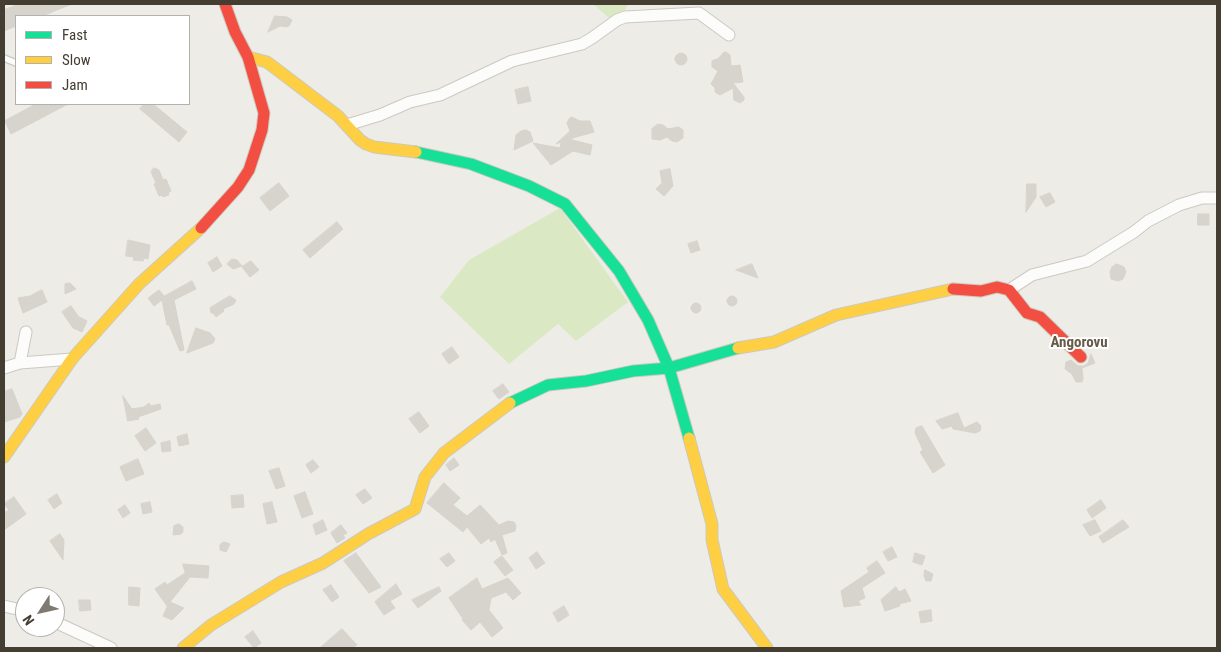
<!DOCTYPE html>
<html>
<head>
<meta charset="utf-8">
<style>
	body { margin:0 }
	#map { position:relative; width:1221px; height:652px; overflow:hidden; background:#eeece6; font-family:"Roboto Condensed",sans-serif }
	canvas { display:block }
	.frame { position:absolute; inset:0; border:5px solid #433d32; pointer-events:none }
	.legend { position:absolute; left:15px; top:15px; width:175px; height:90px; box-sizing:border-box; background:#fff; border:1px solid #b4b1ad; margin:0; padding:6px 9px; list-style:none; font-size:15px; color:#433d32 }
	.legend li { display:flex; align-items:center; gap:10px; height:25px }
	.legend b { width:25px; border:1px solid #b4b1ad }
	.north { position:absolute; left:15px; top:587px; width:50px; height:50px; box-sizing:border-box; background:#fff; border:1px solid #b4b1ad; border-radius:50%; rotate:235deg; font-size:14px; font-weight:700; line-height:20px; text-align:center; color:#433d32 }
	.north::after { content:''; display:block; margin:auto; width:18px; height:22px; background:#7f7a71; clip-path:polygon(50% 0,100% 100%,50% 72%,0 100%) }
</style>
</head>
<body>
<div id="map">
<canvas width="1221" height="652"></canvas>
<div class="frame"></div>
<ul class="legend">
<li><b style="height:6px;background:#16e098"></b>Fast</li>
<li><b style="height:6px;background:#ffcf43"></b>Slow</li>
<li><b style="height:6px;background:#f24e42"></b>Jam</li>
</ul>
<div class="north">N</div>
</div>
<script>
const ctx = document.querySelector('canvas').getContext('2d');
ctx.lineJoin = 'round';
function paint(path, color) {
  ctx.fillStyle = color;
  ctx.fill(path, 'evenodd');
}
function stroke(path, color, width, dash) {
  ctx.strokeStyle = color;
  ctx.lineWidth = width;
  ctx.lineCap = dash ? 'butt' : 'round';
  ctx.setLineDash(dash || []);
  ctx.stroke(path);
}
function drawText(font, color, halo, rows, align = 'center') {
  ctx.font = font + ' "Roboto Condensed",sans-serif';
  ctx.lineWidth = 4;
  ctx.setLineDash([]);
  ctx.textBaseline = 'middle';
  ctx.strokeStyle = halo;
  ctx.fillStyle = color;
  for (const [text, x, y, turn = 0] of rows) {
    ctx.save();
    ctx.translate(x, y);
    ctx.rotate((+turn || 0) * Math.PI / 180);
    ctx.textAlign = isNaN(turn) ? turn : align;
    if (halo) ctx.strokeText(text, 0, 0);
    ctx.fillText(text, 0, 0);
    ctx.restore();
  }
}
const green = new Path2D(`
	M593 4H628L625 10 609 18Z
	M560 208 628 302 576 341 558 324 509 364 440 297 469 260Z`);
const building = new Path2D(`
	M20 4H72L42 16H16V26L4 31V10Z
	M275 16 287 17 292 20 289 26 286 27 280 26 268 32Z
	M726 52 730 55 731 66 740 65 743 82 733 83 744 97V100L740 103 734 100 733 88 720 95 715 92V88L711 84 718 71 712 67V61L719 58 723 53Z
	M675 59a6 6 0 1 1 12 0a6 6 0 1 1-12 0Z
	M528 87 531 101 518 104 515 90Z
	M36 104H68L11 134 5 121Z
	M144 104H153L187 132 179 142 140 109Z
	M572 117 580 121H590L594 132 569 139 592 145 590 155 573 151 551 165 533 143 560 148 561 142 556 144 570 131 567 123 569 119Z
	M658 124 663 125 668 129 679 127 683 130V138L677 142 672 141 667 137 660 140 652 139V129Z
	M526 130 530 132 533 141 514 150 516 135 521 131Z
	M154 168 159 170 163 180 166 179 171 191 168 193 169 195 163 197 162 195 159 196 154 184 156 183 151 172Z
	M670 169 673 186 664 196 656 189 662 183 660 171Z
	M279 183 289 196 270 211 260 198Z
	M1027 184H1036V197L1026 212Z
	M1050 193 1055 202 1046 207 1040 197Z
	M1198 214H1209V225H1198Z
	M337 222 343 229 310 258 303 250Z
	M128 240 150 245 148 259 144 258 143 261 133 260 134 257 126 256Z
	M697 241 700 250 691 253 688 244Z
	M217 257 222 266 213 272 208 263Z
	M232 259 237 260 242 266 233 269 227 264Z
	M251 261 259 270 250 277 242 267Z
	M752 264 758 278 736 270Z
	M1117 264 1124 267 1126 272 1123 279 1118 281 1111 279 1110 272 1112 267Z
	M192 281 196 289 174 300 184 350 180 351 169 325H167L162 300 154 306 148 298 159 290 164 296Z
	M70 283 76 289 65 294V284Z
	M42 290 47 302 23 313 18 298 30 296Z
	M230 296 236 300 234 304 223 309 224 311 216 317 213 313H211L210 308Z
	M727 301a5 5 0 1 1 10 0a5 5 0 1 1-10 0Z
	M691 308a5 5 0 1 1 10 0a5 5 0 1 1-10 0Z
	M71 306 79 317 87 321 82 332 73 328 62 312Z
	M196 328 210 333 215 339 213 343 187 353Z
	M452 347 459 357 449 364 442 354Z
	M1091 354 1095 363 1082 368 1083 379 1082 382H1076L1072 374 1065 369 1066 362 1071 360 1078 366H1084L1088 363Z
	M503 384 509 392 499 399 493 391Z
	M12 389 22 414 20 417 4 422V392Z
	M123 396 132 409 144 407 149 403 151 406 160 404 161 409 138 417 139 419 128 421Z
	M419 412 429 426 420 433 409 419Z
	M958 413 964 428 977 422 981 426 980 431 975 433 953 429 952 426 942 429 936 421Z
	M922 426 945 465 933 473 920 452 923 450 915 433 916 428Z
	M146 428 156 443 145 451 135 436Z
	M187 434 189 444 179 446 177 437Z
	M170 441 171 451 162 452 161 443Z
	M454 458 459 465 450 471 446 465Z
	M138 459 144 474 126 481 120 467Z
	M313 460 319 467 311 473 306 465Z
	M279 468 285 486 276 489 269 471Z
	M444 483 460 498 453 505 467 516 480 505 499 525 508 521 514 522 516 526 515 531 502 535 507 553 502 555 495 539 491 542 489 538 481 544 467 527 463 532 427 503Z
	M365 489 372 498 363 504 356 495Z
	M305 492 313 514 302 518 294 496Z
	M57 494 62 503 54 509 48 500Z
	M243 495 244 507 232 508 231 496Z
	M14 497 26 514 4 530V513L9 510 4 504Z
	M1101 500 1106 508 1092 518 1087 510Z
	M150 502 152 512 143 514 141 504Z
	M272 502 277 522 267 524 263 504Z
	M125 505 130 513 123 518 118 510Z
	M323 520 327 530 316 535 313 525Z
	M1095 520 1101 531 1090 536 1083 525Z
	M1123 520 1129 527 1103 543 1099 537Z
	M179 524 183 527V532L181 534 173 535 174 526Z
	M341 525 347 533 343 535 345 538 337 543 331 533Z
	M60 534 64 540 63 560 50 541Z
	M224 542 230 544 226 552 220 550V545Z
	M892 547 897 557 888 561 883 552Z
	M537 552 545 563 536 569 529 558Z
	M356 553 381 587 369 593 344 561Z
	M449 553 455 561 447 567 440 559Z
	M915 553 925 556 922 565 913 562Z
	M502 556 513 570 505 576 494 562Z
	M877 561 885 573 862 588 865 598 858 601 861 605 844 607 841 591 869 572 867 568Z
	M183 564 209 566 208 578 190 577 170 602 184 608 172 620 163 616 168 605 167 606 155 589 165 582 167 585 185 573Z
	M925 570 933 574 931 581H926L924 576Z
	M477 578 482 589 508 578 521 593 513 600 506 592 491 598 489 610 503 628 492 637 480 622 471 630 462 620 463 619 449 598Z
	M396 584 402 594 390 601 395 608 384 615 375 602Z
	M331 585 339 597 332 602 323 590Z
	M129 587 140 588 139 606 129 605Z
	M439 587 441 591 418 608 412 600Z
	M896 587 899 592 905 589 911 601 899 604 900 606 885 611 881 600Z
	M79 600H90L91 610 80 611Z
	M564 606 569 615 558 622 553 613Z
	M931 610 932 621 921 623 919 612Z
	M342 629 357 645 350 648H320Z
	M253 631 261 643 254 648 245 637Z`);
const lane = new Path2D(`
	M4 58 16 63`);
const street = new Path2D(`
	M347 125 380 115 410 102 440 95 512 61 582 44 592 38 617 20 625 17 699 13 729 35
	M1009 290 1032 275 1087 261 1134 232 1148 221 1179 205 1202 198H1217
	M20 363 26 332
	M4 368 20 363 72 359
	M4 606 25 611
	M55 622 111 648`);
const fast = new Path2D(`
	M416 152 471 164 529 186 565 204 619 271 648 320 669 368 689 438
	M510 403 548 385 586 381 633 371 669 368 738 348`);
const slow = new Path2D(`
	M248 57 267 62 338 116 360 140 366 144 374 147 416 152
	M738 348 774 342 836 315 953 289
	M689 438 712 524V540L723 589 767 648
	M4 457 72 359 139 284 201 228
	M183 648 211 625 281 582 323 563 368 534 415 509 425 477 444 453 510 403`);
const jam = new Path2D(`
	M201 228 238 187 249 170 262 130 264 113 248 57 235 32 225 4
	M953 289 981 291 997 287 1009 290 1027 313 1040 317 1081 357`);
const quarterNames = [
	["Angorovu",1079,343]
];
paint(green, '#dae9c4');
paint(building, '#d7d4ce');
stroke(building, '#d6d3cc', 1);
stroke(lane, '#ccc9c3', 8);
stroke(street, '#ccc9c3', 13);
stroke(fast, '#cdc9bd', 13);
stroke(slow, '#cdc9bd', 13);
stroke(jam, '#cdc9bd', 13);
stroke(lane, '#fcfcfb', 5.5);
stroke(street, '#fcfcfb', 11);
stroke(fast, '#16e098', 11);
stroke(slow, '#ffcf43', 11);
stroke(jam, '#f24e42', 11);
drawText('bold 15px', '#665b49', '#fff', quarterNames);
</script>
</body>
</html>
